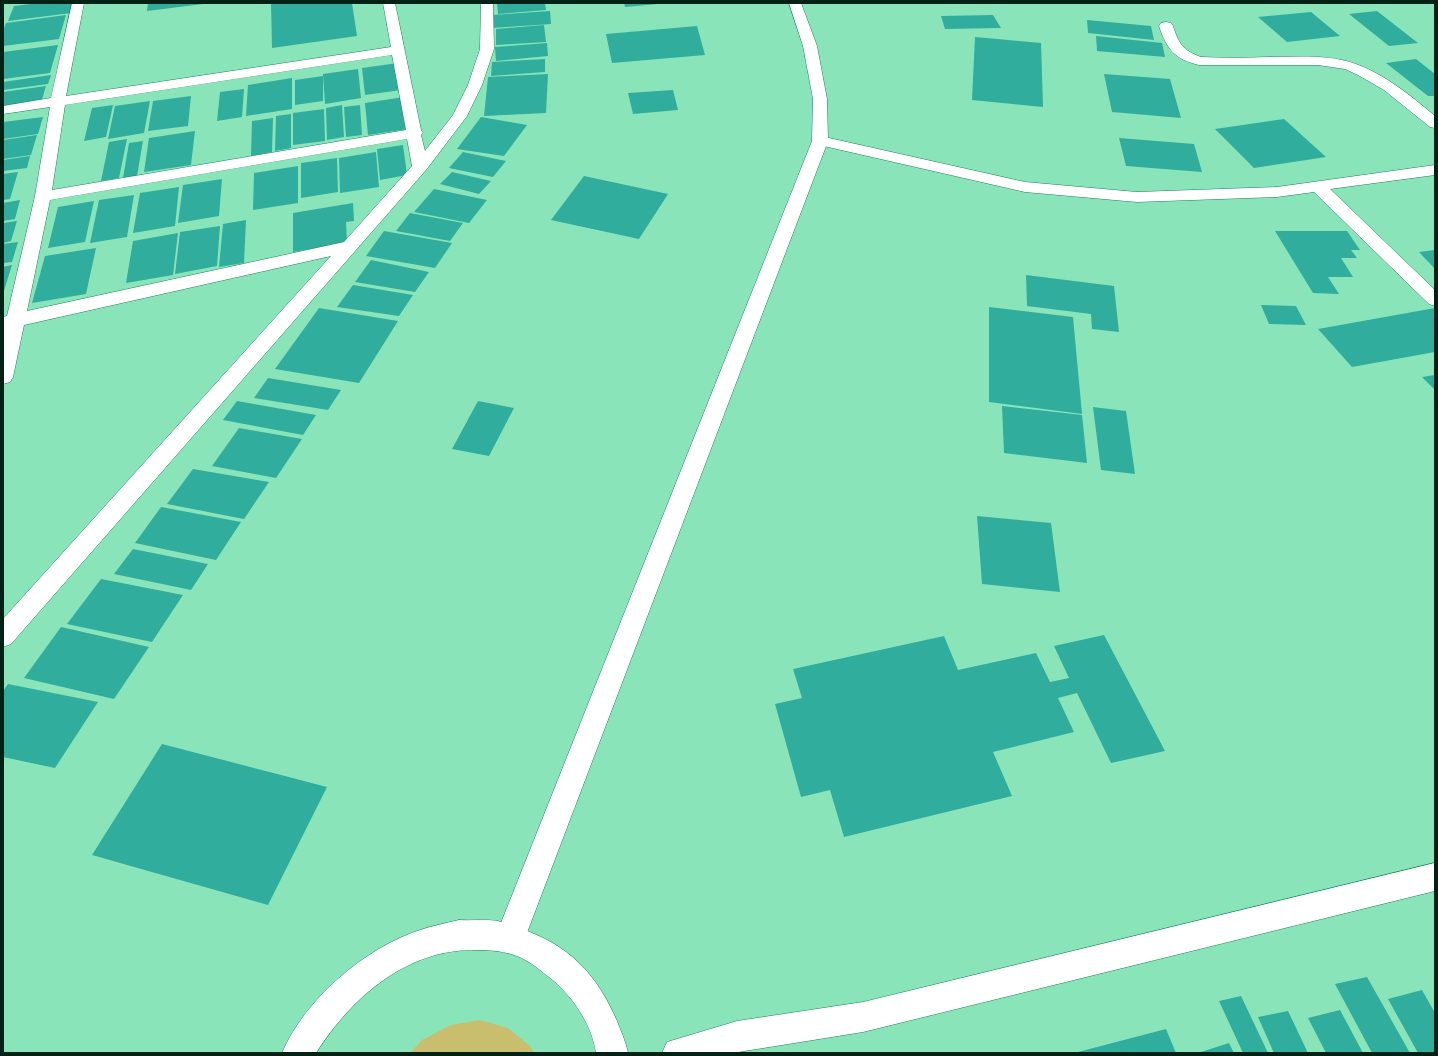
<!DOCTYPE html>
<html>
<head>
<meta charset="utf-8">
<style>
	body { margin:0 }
	#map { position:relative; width:1438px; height:1056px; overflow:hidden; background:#89e5b9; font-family:"Golos Text",sans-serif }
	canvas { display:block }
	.frame { position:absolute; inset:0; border:4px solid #032114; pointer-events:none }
</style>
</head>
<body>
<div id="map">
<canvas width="1438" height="1056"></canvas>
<div class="frame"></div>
</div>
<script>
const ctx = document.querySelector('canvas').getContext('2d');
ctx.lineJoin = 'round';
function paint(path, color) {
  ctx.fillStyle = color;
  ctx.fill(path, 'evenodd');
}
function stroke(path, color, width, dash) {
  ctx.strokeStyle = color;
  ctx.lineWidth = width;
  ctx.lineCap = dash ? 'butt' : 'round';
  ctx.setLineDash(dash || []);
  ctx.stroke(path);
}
const green = new Path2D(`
	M480 1020 508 1028 530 1046 534 1053H410L422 1040 451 1025Z`);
const building = new Path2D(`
	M39 3H74L71 13 8 21 14 6Z
	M148 3H203V4L147 11Z
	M271 3H352L357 36 272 48Z
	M497 3H545L546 10 498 14Z
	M624 3H658V4L625 7Z
	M550 11 551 24 492 28V15Z
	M1377 11 1418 43 1389 46 1349 14Z
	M1311 12 1340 36 1287 42 1258 17Z
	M66 15 59 39 3 46V31L6 23Z
	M993 15 1001 28 945 29 941 16Z
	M1087 20 1151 26 1154 40 1088 33Z
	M544 25 546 42 496 45V29Z
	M697 26 705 55 612 63 606 34Z
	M1096 36 1162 43 1165 57 1097 51Z
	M975 37 1041 43 1043 107 972 100Z
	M547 43 548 56 496 61 495 47Z
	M58 45 50 73 3 79V52Z
	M545 59V72L491 76 492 62Z
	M1416 59 1435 74V96H1428L1386 63Z
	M398 63 401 90 365 95 362 68Z
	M358 69 361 98 325 104 323 74Z
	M548 74 546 113 484 116 488 77Z
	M1104 74 1170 79 1181 118 1112 112Z
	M51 75 48 84 3 90V82Z
	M323 76V101L295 105V80Z
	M292 78V109L246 116 248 85Z
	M46 86 41 103 3 108V92Z
	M244 89 242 117 217 121 220 92Z
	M673 90 678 110 633 114 628 93Z
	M191 96 188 126 148 131 153 101Z
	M404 97 408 129 368 135 365 103Z
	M150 101 144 133 108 139 115 106Z
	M113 105 106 137 84 141 92 108Z
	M342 105 344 137 327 140 326 108Z
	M360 105 362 135 346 137 344 107Z
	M324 109 325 141 293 145V113Z
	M291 114V148L275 151 276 116Z
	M43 117 38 134 3 139V122Z
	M481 117 527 125 504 156 457 149Z
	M273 118 272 152 251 156 252 121Z
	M1284 119 1326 157 1254 168 1215 129Z
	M195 131 191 165 144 172 149 138Z
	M37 135 31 155 3 159V140Z
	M1119 138 1194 144 1202 172 1126 166Z
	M127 139 119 178 101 181 109 142Z
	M143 141 137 176 123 178 129 143Z
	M403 145 407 175 380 180 377 149Z
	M376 152 379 187 340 193 339 158Z
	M463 152 506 161 493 177 449 168Z
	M30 156 27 168 3 171V160Z
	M337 158 338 192 301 198V163Z
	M298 166V203L253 210 254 173Z
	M18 172 10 199 3 200V174Z
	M452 172 491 181 479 194 440 184Z
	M584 176 668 194 639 239 551 220Z
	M222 179 219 216 178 223 183 185Z
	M179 187 175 226 133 233 140 193Z
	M434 189 487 200 469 223 414 212Z
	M134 195 127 237 90 243 99 200Z
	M20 200 15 219 3 221V203Z
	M94 201 85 242 48 248 58 207Z
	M353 203 354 221 346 222 347 243 293 252V213Z
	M410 213 463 223 450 241 396 231Z
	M246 220 244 263 219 267 223 224Z
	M17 221 11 241 3 243V223Z
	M220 226 217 266 175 274 180 232Z
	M384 231 452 243 435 268 366 256Z
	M1275 231H1347L1360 250H1351L1357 258H1341L1353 277H1328L1339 294 1313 293Z
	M178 233 173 275 126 283 133 241Z
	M18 242 12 262 3 263V244Z
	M96 248 86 294 32 303 45 256Z
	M1435 250V269L1419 252Z
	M371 260 429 272 415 292 355 282Z
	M12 265 3 294V267Z
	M1026 275 1114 286 1119 332 1092 329 1091 314 1027 306Z
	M353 285 413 295 399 316 337 307Z
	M1261 305 1296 306 1306 325 1269 324Z
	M989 307 1073 317 1082 414 989 402Z
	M319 308 398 321 359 383 275 369Z
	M1435 308V352L1352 367 1318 329Z
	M1435 375V390L1422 377Z
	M268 378 341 390 328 410 254 398Z
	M237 401 316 415 303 435 223 420Z
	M478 401 514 408 489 456 452 449Z
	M1002 406 1082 415 1087 463 1004 453Z
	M1093 407 1126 411 1135 474 1101 470Z
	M239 428 302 439 276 478 212 466Z
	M193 469 269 482 244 519 167 504Z
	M161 507 241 522 216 560 135 543Z
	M977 516 1051 523 1060 592 982 584Z
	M133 549 208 564 191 590 114 574Z
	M101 579 183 595 152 642 67 624Z
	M61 627 149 647 114 699 24 678Z
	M1104 635 1165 751 1111 763 1077 693 1058 698 1074 732 993 752 1012 796 844 837 830 790 801 797 775 704 802 698 793 669 944 636 958 670 1036 653 1050 682 1069 678 1054 646Z
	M8 684 98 702 55 768 3 757V691Z
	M162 744 327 787 268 905 92 855Z
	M1367 977 1410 1053H1372L1335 984Z
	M1422 990 1435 1013V1053H1418L1388 999Z
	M1241 996 1268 1053H1243L1219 1001Z
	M1340 1010 1363 1053H1326L1308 1018Z
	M1288 1011 1308 1053H1274L1258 1017Z
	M1166 1029 1176 1053H1078V1052Z
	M1229 1043 1234 1053H1198Z`);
const minor = new Path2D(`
	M72 3H84L66 96 391 47 383 3H395L421 130 423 133 421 135 425 151 453 115 468 85 480 49 481 3H493L494 49 482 85 467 116 426 170 11 644 3 647V619L331 256 24 325 13 377 10 382 3 384V335L4 329H3V317L7 316 35 196 50 107 3 114V106L51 98ZM392 55 406 130 52 190 65 105ZM407 139 412 166 344 242 27 311 50 200Z
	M1166 22 1171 23 1173 26C1179 44 1182 50 1201 57 1223 58 1246 58 1268 57 1297 57 1328 54 1356 64 1386 75 1411 96 1435 116V128L1430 127 1384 90 1358 75 1345 69 1318 65H1199C1174 59 1167 49 1159 26L1161 23Z
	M820 136 1025 182 1137 192 1277 187 1435 165V175L1330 189 1435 290V306L1429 304 1314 192 1277 197 1137 202 1025 192 815 144 812 141 815 138Z`);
const tertiary = new Path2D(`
	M789 3H801L817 46 827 99 828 141 525 938 520 948 510 953 500 948 495 938 812 141 813 99 803 46Z`);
const secondary = new Path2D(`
	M1435 863V891L863 1032 732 1053H662L667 1042 737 1021 863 1002Z
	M459 920C471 921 486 919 498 921 505 923 512 926 519 928 569 945 596 973 617 1021 621 1032 626 1042 628 1053H596C592 1024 572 995 549 977 542 972 535 965 527 961 513 952 494 950 478 950 407 948 352 997 316 1053H282C305 999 365 948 420 930 432 926 446 923 459 920Z`);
paint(green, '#c9be6d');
paint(building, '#30ad9c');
stroke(minor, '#1a815a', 1);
stroke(tertiary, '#1a815a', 1);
stroke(secondary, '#1a815a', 1);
paint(minor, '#fff');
paint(tertiary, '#fff');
paint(secondary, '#fff');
</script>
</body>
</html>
